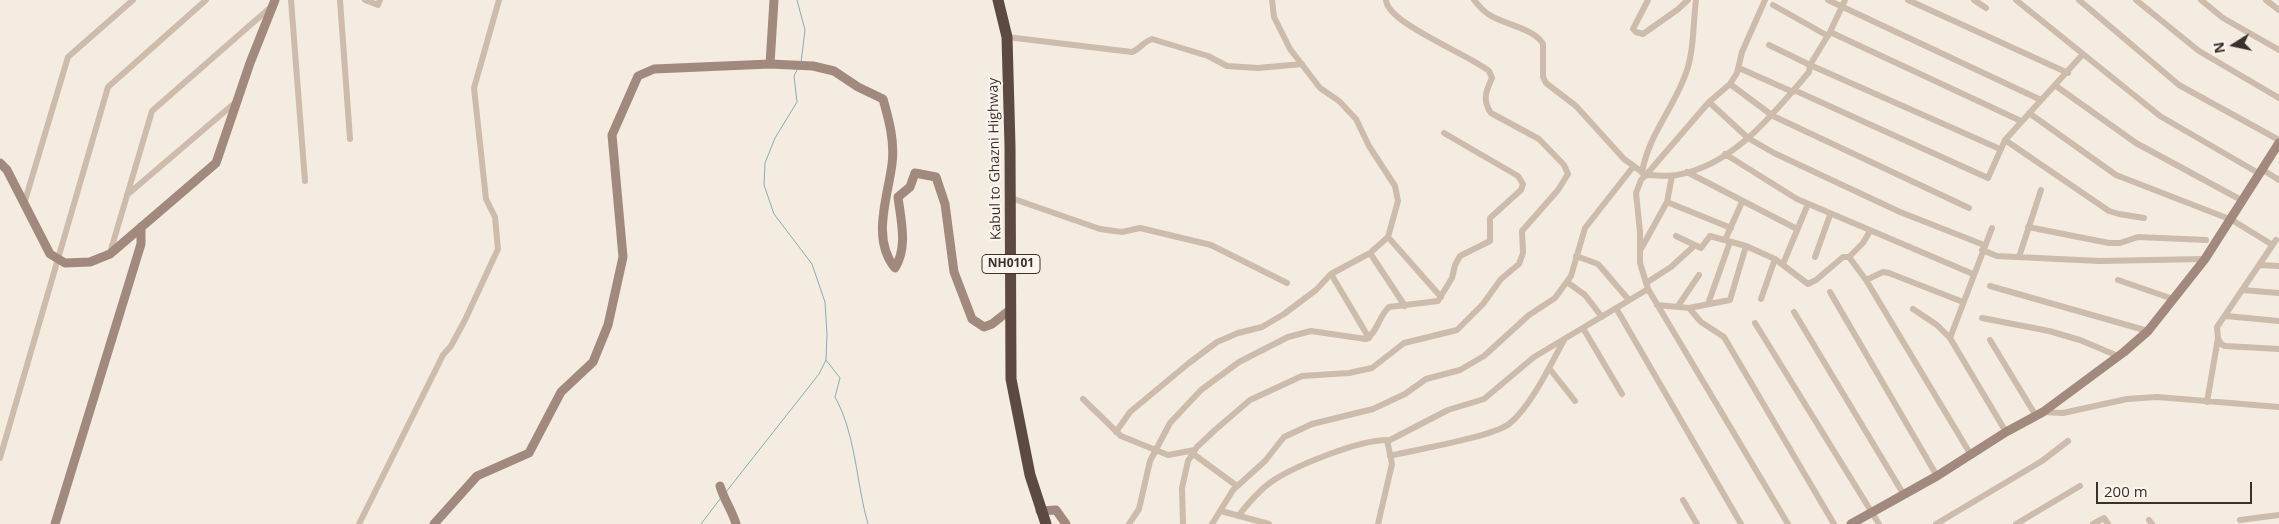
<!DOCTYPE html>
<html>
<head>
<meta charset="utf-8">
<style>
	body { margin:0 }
	#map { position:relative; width:2279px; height:524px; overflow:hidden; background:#f4ebe1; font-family:"Open Sans",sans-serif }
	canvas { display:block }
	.north { position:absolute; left:2209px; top:20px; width:50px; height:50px; -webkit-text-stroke:4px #fbf5ee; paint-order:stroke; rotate:260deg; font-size:14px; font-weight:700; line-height:20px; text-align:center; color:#3b302b }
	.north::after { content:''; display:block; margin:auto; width:18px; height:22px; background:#3b302b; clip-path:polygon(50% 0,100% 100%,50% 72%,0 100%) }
	.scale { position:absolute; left:2096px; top:482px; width:156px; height:22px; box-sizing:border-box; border:2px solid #3b302b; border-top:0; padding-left:6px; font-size:15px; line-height:18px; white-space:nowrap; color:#3b302b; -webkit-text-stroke:4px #fbf5ee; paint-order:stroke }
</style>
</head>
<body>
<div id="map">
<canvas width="2279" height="524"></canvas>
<div class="north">N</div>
<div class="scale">200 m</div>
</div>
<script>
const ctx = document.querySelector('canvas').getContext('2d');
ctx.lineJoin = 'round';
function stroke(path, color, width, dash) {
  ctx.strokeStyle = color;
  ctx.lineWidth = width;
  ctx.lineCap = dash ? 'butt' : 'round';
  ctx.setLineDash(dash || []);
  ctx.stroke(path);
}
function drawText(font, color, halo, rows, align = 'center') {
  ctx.font = font + ' "Open Sans",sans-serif';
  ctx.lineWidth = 4;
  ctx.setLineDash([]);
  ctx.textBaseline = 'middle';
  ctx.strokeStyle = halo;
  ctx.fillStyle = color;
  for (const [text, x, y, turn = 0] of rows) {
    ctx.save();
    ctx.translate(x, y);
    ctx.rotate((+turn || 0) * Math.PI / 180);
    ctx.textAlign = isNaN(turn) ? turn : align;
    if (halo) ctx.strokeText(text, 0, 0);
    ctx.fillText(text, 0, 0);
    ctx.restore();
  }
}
const stream = new Path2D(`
	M797 0 805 30 801 63
	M826 360 840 378 835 397C856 435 856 482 868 524
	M726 492 819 374 826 360 827 334 825 302 812 264 774 214 764 185 765 163 775 138 797 102 794 76 798 68
	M701 524 720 499`);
const street = new Path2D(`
	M291 0 305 181
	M340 0 350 139
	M365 0 378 5 380 0
	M1474 0C1478 5 1483 11 1488 14 1504 25 1534 28 1543 44V77L1546 83 1576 106 1624 159 1646 175 1709 102 1730 84 1737 73 1742 52 1765 0
	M1648 0 1633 29 1636 32 1643 34 1677 10 1688 0
	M1828 0 2041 100
	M1908 0 2068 73
	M1974 0 1986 8
	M2016 0 2160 116 2260 174
	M2079 0 2179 85 2279 140
	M2136 0 2199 51 2279 98
	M2201 0 2223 18 2279 50
	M2266 0 2279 10
	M1773 5 1828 36
	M1830 32 2021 121
	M1007 37 1132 52C1140 49 1143 42 1152 39L1208 56 1227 66 1258 68 1302 64
	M1769 45 1810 65 2000 149
	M1739 68 1793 92
	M1730 84 1773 116 1969 208
	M2056 86 2136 143 2243 201
	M1794 90 1988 178 2005 140 2083 54
	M1709 102 1748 138 1774 153 1900 212 1984 245
	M2029 113 2116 175 2232 220 2271 244
	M2005 140 2109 211 2119 214 2144 218
	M1725 154 1797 199 1973 274
	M2263 170 2279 180
	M1687 172 1797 229
	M1642 173C1648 135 1674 108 1686 73 1694 51 1693 24 1696 0
	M127 195 237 101
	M1011 198 1100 229 1122 232 1140 228 1211 245 1287 283
	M1667 202 1731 228
	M24 204 68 57 133 0
	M2028 227 2109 243H2120L2138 237 2206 240
	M1676 236 1701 248 1710 236 1746 246 1775 259 1808 284 1816 280 1843 257H1849L1866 280 1971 455
	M1388 237 1441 297
	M1725 240 1742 202
	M1641 249 1667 202 1672 176
	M1982 250 1997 256 2099 261 2205 259
	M110 253 152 111 272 6
	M1370 253 1405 306
	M1576 256 1598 264 1629 300
	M1815 257 1830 215
	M1849 257 1863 243 1870 231
	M2019 257 2041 190
	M1783 264 1808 204
	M2260 265 2279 266
	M1331 274 1369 338
	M1866 280 1883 272 1889 273 1963 302
	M2118 280 2173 299
	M1567 282 1585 295 1602 317
	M1646 283 1671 267 1694 246
	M1990 286 2148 331
	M2242 290 2279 293
	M1830 292 1937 476
	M1761 299 1775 259
	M1708 304 1730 242
	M1657 305 1689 308 1701 322 1724 337 1834 524
	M1678 306 1699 275
	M1616 308 1741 524
	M1689 308 1730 300 1746 246
	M1913 309 1937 325 1950 338 2006 432
	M1794 312 1904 495
	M2226 316 2279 321
	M1982 318 2049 331 2080 340 2118 356
	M1755 323 1879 524
	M1583 328 1622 394
	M1950 338 1992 228
	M2218 338 2221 344 2225 346 2279 349
	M1990 340 2036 416
	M1549 368 1575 401
	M1083 399 1121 436 1168 455 1195 450
	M2207 402 2218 338 2217 327 2276 240
	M2043 412 2063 413 2127 399 2157 397 2279 407
	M1116 432 1130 412 1189 363 1217 342 1238 333 1262 327 1284 314 1316 290 1331 274 1370 253 1388 237 1398 201 1395 186 1369 146 1356 119 1339 101 1320 88 1290 49 1274 17 1272 0
	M1388 441 1448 410 1484 399 1534 357 1648 289
	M1192 453 1237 486
	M1390 456C1417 449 1489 438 1509 424 1530 408 1551 364 1564 340
	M0 458 108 87 206 0
	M1683 500 1697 524
	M1221 511 1269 524
	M1238 516C1248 504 1258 491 1271 482 1294 466 1359 440 1387 440L1392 464 1378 524
	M2149 520 2152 524
	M2240 520 2279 515
	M359 524 443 355 451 346 465 320 498 249 495 217 486 199 474 88 499 0
	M1129 524 1139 509 1150 461 1170 423 1201 390 1239 362 1288 337 1311 331 1366 339C1377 333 1379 316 1389 307L1438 301 1452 278 1455 265 1460 256 1490 241V218L1521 190 1523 184 1518 176 1444 133
	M1183 524 1182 488 1188 461 1197 447 1215 430 1250 400 1302 376 1349 373 1372 368 1404 343 1457 330 1483 304 1501 279 1519 264 1523 253 1522 231 1558 190 1568 174 1564 165 1539 139 1491 113C1482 100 1486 91 1492 78L1489 71C1470 55 1387 23 1386 0
	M1212 524 1233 490 1265 461 1284 437 1312 424 1373 409 1405 394 1426 379 1460 370 1484 356 1529 315 1555 298 1571 276 1585 228 1633 167
	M1788 524 1648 289 1640 263V232L1636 193 1641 180 1646 175C1656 175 1667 177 1677 175 1733 166 1775 112 1809 72L1810 65 1830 32 1845 0
	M1936 524 2042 461 2068 441
	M2016 524 2080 486
	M2093 524 2104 518 2108 524`);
const secondary = new Path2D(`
	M770 64 774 0
	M0 163 7 170 50 254 65 263 90 262 110 254 216 163 250 63 275 0
	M720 486C724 500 732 510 736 524
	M1040 511 1056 510 1066 524
	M55 524 141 244V227
	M434 524 477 476 529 453 561 392 593 362 608 325 623 257 612 135 638 76 654 69 770 64 813 66 834 71 858 87 883 99C889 120 895 142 892 164 888 197 871 239 895 268 908 247 901 221 898 197L910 187 915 173 936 177 945 204 954 272 972 319 984 327 992 324 1011 309
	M1851 524 1937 476 2006 432 2043 412 2124 352 2148 331 2205 259 2279 143`);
const highway = new Path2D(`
	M998 0 1007 37 1010 146 1011 379 1030 475 1046 524`);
const shields = [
	[1011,264,58]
];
const shieldNames = [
	["NH0101",1011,264]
];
const streetNames = [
	["Kabul to Ghazni Highway",995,159,-91]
];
stroke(stream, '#7fb0b2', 1);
stroke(street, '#cdbbac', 6);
stroke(secondary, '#a18a7d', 9);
stroke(highway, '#5c4a42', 11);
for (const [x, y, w] of shields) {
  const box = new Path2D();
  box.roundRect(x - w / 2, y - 9.5, w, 19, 4);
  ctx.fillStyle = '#fbf5ee';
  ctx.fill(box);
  stroke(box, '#3b302b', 1);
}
drawText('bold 12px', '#3b302b', null, shieldNames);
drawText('14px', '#3b302b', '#fbf5ee', streetNames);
</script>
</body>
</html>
